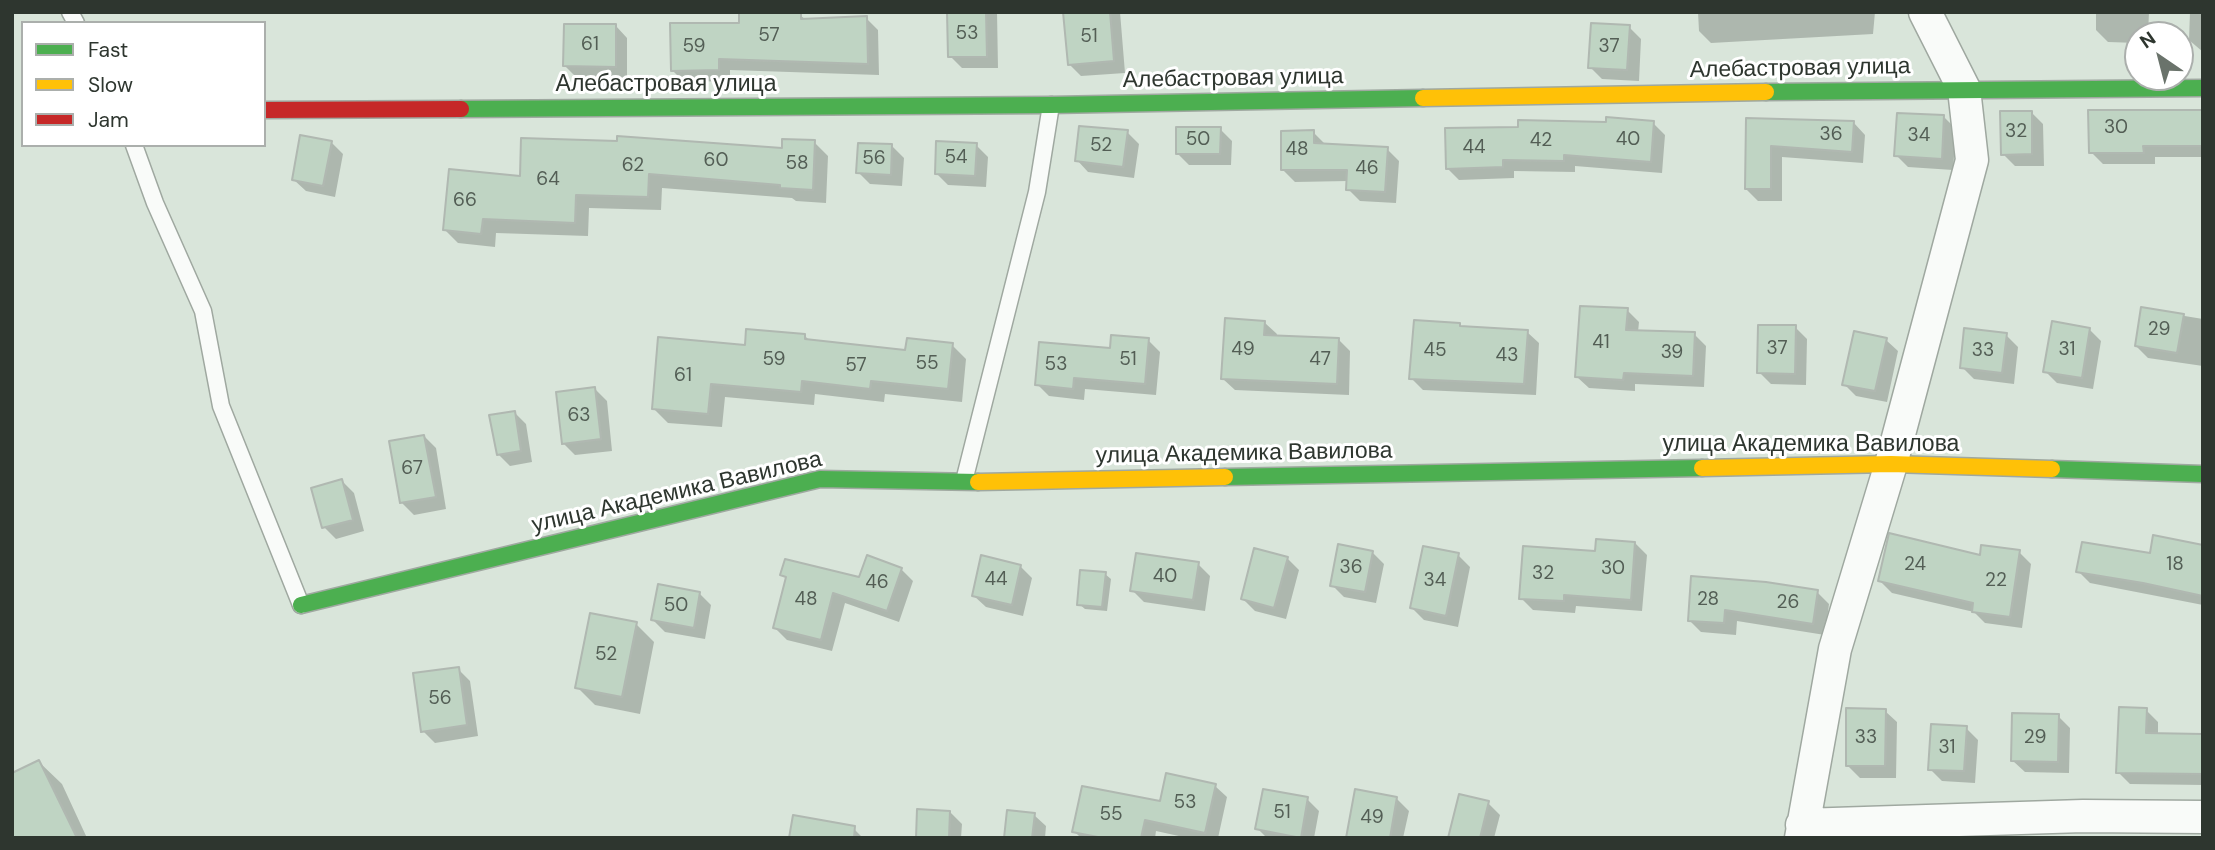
<!DOCTYPE html>
<html>
<head>
<meta charset="utf-8">
<style>
	body { margin:0 }
	#map { position:relative; width:2215px; height:850px; overflow:hidden; background:#d9e5da; font-family:"DM Sans",sans-serif }
	canvas { display:block }
	.frame { position:absolute; inset:0; border:14px solid #2e362f; pointer-events:none }
	.legend { position:absolute; left:21px; top:21px; width:245px; height:126px; box-sizing:border-box; background:#fff; border:2px solid #abafac; margin:0; padding:9px 12px; list-style:none; font-size:21px; color:#2e362f }
	.legend li { display:flex; align-items:center; gap:14px; height:35px }
	.legend b { width:35px; border:2px solid #abafac }
	.north { position:absolute; left:2124px; top:21px; width:70px; height:70px; box-sizing:border-box; background:#fff; border:2px solid #abafac; border-radius:50%; rotate:325deg; font-size:19px; font-weight:700; line-height:28px; text-align:center; color:#2e362f }
	.north::after { content:''; display:block; margin:auto; width:24px; height:32px; background:#6a736b; clip-path:polygon(50% 0,100% 100%,50% 72%,0 100%) }
</style>
</head>
<body>
<div id="map">
<canvas width="2215" height="850"></canvas>
<div class="frame"></div>
<ul class="legend">
<li><b style="height:9px;background:#4caf50"></b>Fast</li>
<li><b style="height:9px;background:#ffc107"></b>Slow</li>
<li><b style="height:9px;background:#c62828"></b>Jam</li>
</ul>
<div class="north">N</div>
</div>
<script>
const ctx = document.querySelector('canvas').getContext('2d');
ctx.lineJoin = 'round';
function paint(path, color) {
  ctx.fillStyle = color;
  ctx.fill(path, 'evenodd');
}
function stroke(path, color, width, dash) {
  ctx.strokeStyle = color;
  ctx.lineWidth = width;
  ctx.lineCap = dash ? 'butt' : 'round';
  ctx.setLineDash(dash || []);
  ctx.stroke(path);
}
function drawText(font, color, halo, rows, align = 'center') {
  ctx.font = font + ' "DM Sans",sans-serif';
  ctx.lineWidth = 6;
  ctx.setLineDash([]);
  ctx.textBaseline = 'middle';
  ctx.strokeStyle = halo;
  ctx.fillStyle = color;
  for (const [text, x, y, turn = 0] of rows) {
    ctx.save();
    ctx.translate(x, y);
    ctx.rotate((+turn || 0) * Math.PI / 180);
    ctx.textAlign = isNaN(turn) ? turn : align;
    if (halo) ctx.strokeText(text, 0, 0);
    ctx.fillText(text, 0, 0);
    ctx.restore();
  }
}
const shadow = new Path2D(`
	M949 12H997L998 68H962L950 56Z
	M1065 12H1120L1125 73 1081 76 1069 64Z
	M1698 12H1875L1873 34 1711 43 1699 31Z
	M2096 12H2149L2148 35H2138V43L2108 42 2096 30Z
	M2190 12H2203V52L2189 40Z
	M800 15 806 20 866 18 878 30 879 75 730 70V81L684 82 672 70 741 24Z
	M616 26 627 38V78H577L565 66Z
	M1629 27 1641 39 1639 81 1602 79 1590 67Z
	M2203 111V157H2155V164H2103L2091 152Z
	M2031 112 2043 124 2044 166H2015L2003 154Z
	M1944 117 1956 129 1953 170 1908 167 1896 155Z
	M1747 120 1854 123 1865 135 1863 163 1782 157V201H1758L1746 189Z
	M1653 123 1665 135 1662 173 1575 166V172L1514 171V178L1459 180 1447 168Z
	M1220 129 1232 141 1231 165H1189L1177 153Z
	M1127 132 1139 144 1134 178 1088 172 1077 160Z
	M1313 132 1325 144 1387 149 1399 161 1396 203 1360 201 1348 189V181L1295 182 1283 170Z
	M619 137 783 150 814 142 828 156 826 203 796 201 792 198 662 188 661 210 589 208 588 236 496 233 495 247 458 243 444 229 521 178 619 143Z
	M331 142 343 154 335 197 306 191 294 180Z
	M976 145 988 157 986 187 948 185 936 173Z
	M892 146 904 158 902 186 870 184 858 172Z
	M2142 309 2203 319V366L2148 358 2136 346Z
	M1627 310 1639 322 1638 332 1694 334 1706 346 1704 387 1635 384V391L1589 388 1577 377Z
	M1265 323 1277 334 1276 338 1338 339 1350 351 1349 395 1235 390 1223 379Z
	M1459 325 1462 328 1527 332 1539 343 1536 395 1423 390 1411 378Z
	M1795 327 1807 339 1806 385 1771 384 1759 372Z
	M2089 329 2101 341 2093 389 2057 383 2045 371Z
	M2006 335 2018 347 2014 384 1974 379 1962 367Z
	M805 336 810 341 907 352 952 345 966 359 962 402 885 394 884 402 815 394 814 405 725 397 722 427 668 423 654 409 747 347Z
	M1148 340 1160 352 1156 395 1085 389 1084 400 1049 396 1037 384 1111 350Z
	M1886 340 1898 351 1887 402 1856 396 1844 384Z
	M595 389 607 401 612 451 575 455 563 443Z
	M514 412 526 424 532 462 510 466 498 454Z
	M424 436 436 448 446 509 414 515 402 503Z
	M342 481 354 493 364 531 336 539 324 527Z
	M1635 543 1647 555 1642 611 1576 606 1575 613 1533 610 1521 598 1596 553Z
	M2203 547V605L2090 583 2078 571Z
	M1372 552 1384 564 1376 603 1344 597 1332 585Z
	M2019 552 2031 564 2022 628 1985 623 1974 612 1892 593 1880 581 1981 557Z
	M1458 555 1470 567 1458 627 1424 620 1412 608Z
	M1287 558 1299 570 1286 619 1255 611 1243 599Z
	M1198 564 1210 576 1205 611 1144 602 1132 590Z
	M1020 566 1032 578 1023 616 986 607 974 596Z
	M901 569 913 581 899 622 845 603 832 651 787 640 775 628 787 579 782 574 860 579Z
	M1105 574 1111 579 1107 611 1085 609 1079 604Z
	M1693 578 1817 592 1829 604 1825 635 1737 621 1736 635 1701 632 1689 620Z
	M699 593 711 605 705 639 665 632 653 620Z
	M636 624 654 642 640 714 595 705 577 687Z
	M458 669 470 681 478 736 435 743 423 731Z
	M2146 710 2158 722V735H2203V785L2130 784 2118 772Z
	M1885 711 1897 722 1896 778H1860L1848 766Z
	M2058 716 2070 728 2069 773 2025 772 2013 761Z
	M1966 728 1978 740 1975 783 1942 781 1930 769Z
	M39 762 62 784 87 838H12Z
	M1215 786 1227 797 1218 838H1188L1156 831 1155 838H1081L1074 831Z
	M1307 799 1319 811 1314 838H1267L1257 828Z
	M1397 799 1409 811 1403 838H1348Z
	M1488 803 1500 815 1494 838H1450Z
	M950 812 962 824 961 838H918Z
	M1034 815 1046 826 1045 838H1005Z
	M852 827 863 838H790Z`);
const building = new Path2D(`
	M739 12 801 13V19L867 16 868 64 719 59V70L671 71 670 23H739Z
	M947 12H986L987 57H948Z
	M1063 12H1110L1114 61 1068 65Z
	M1591 23 1630 25 1627 70 1588 68Z
	M564 24H616V67L563 66Z
	M2088 110H2203V146H2143L2144 153H2089Z
	M2000 111H2032V154L2001 155Z
	M1897 113 1944 115 1942 159 1894 156Z
	M1606 117 1654 121 1651 162 1564 155V161L1503 160V167L1446 169 1445 128 1518 127V120L1606 122Z
	M1746 118 1854 121 1852 152 1771 146V189H1745Z
	M1079 126 1128 130 1123 167 1075 161Z
	M1176 127H1221L1220 154H1176Z
	M1314 130V143L1388 147 1385 192 1346 190 1347 170H1281V131Z
	M300 135 332 141 323 186 292 180Z
	M617 136 782 148V139L815 140 813 190 780 188V185L649 174 648 197 576 195 575 223 483 219 481 234 443 230 449 169 520 176 521 138 617 141Z
	M936 141 977 143 975 176 935 174Z
	M858 143 892 144 891 175 856 173Z
	M1580 306 1628 308 1626 330 1695 332 1693 376 1624 373 1623 380 1575 377Z
	M2141 307 2184 314 2177 353 2135 346Z
	M1225 318 1265 321 1264 335 1339 338 1337 384 1221 379Z
	M1414 320 1460 323V326L1528 330 1524 384 1409 379Z
	M2052 321 2090 328 2082 378 2043 372Z
	M1758 325H1796L1795 374 1757 373Z
	M1964 328 2007 333 2002 373 1960 368Z
	M746 329 805 334V339L905 350 907 338 953 343 948 389 871 381 870 389 802 381 801 392 711 384 708 414 652 409 658 337 745 345Z
	M1854 331 1887 338 1875 391 1842 385Z
	M1111 335 1149 338 1145 384 1074 378 1073 389 1035 385 1039 342 1110 348Z
	M595 387 601 439 562 444 556 392Z
	M515 411 521 451 497 455 489 415Z
	M424 435 436 497 400 503 389 441Z
	M342 479 353 520 322 528 311 488Z
	M1889 533 1980 555 1981 545 2020 550 2010 617 1972 612 1973 603 1878 581Z
	M2153 535 2203 545V596L2143 583 2076 572 2082 542 2150 553Z
	M1596 539 1635 542 1631 600 1564 595V601L1519 599 1523 546 1595 551Z
	M1338 544 1373 551 1365 592 1330 586Z
	M1423 546 1459 553 1446 616 1410 608Z
	M1254 548 1288 557 1274 608 1241 599Z
	M1136 553 1199 562 1193 600 1130 591Z
	M867 555 902 568 887 611 833 593 821 640 773 628 786 577 780 575 785 559 859 577Z
	M981 555 1021 565 1012 605 972 596Z
	M1080 570 1106 572 1102 607 1077 605Z
	M1691 576 1766 582 1818 590 1813 624 1725 610 1724 623 1688 621Z
	M658 584 700 592 694 628 651 620Z
	M590 613 637 622 622 697 575 688Z
	M459 667 467 725 421 732 413 673Z
	M2119 707 2147 708 2146 733 2203 734V774L2116 773Z
	M1846 708 1886 709 1885 766H1846Z
	M2012 713 2059 714 2058 762 2011 761Z
	M1931 724 1967 726 1964 771 1928 770Z
	M39 760 77 838H12V773Z
	M1166 773 1216 784 1205 833 1145 820 1141 838H1103L1072 832 1082 786 1160 801Z
	M1263 789 1308 797 1301 838 1255 829Z
	M1355 789 1397 797 1390 838H1346Z
	M1459 794 1489 801 1480 838H1448Z
	M917 809 950 811 949 838H916Z
	M1007 810 1035 813 1032 838H1004Z
	M793 815 855 826 854 838H789Z`);
const lane = new Path2D(`
	M70 12 76 23
	M134 145 155 203 203 311 221 406 301 605
	M964 481 1037 192 1051 105`);
const street = new Path2D(`
	M1802 825 2083 816 2203 817
	M1801 838 1835 649 1891 464 1972 160 1964 89 1925 12`);
const fast = new Path2D(`
	M1766 92 2203 88
	M461 109 1051 105 1423 98
	M2052 469 2203 474
	M1225 477 1702 468
	M301 605 820 479 978 482`);
const slow = new Path2D(`
	M1423 98 1766 92
	M1702 468 1891 464 2052 469
	M978 482 1225 477`);
const jam = new Path2D(`
	M264 110 461 109`);
const numberNames = [
	["53",967,34],
	["57",769,36],
	["51",1089,37],
	["61",590,45],
	["59",694,47],
	["37",1609,47],
	["30",2116,128],
	["32",2016,132],
	["36",1831,135],
	["34",1919,136],
	["50",1198,140],
	["40",1628,140],
	["42",1541,141],
	["52",1101,146],
	["44",1474,148],
	["48",1297,150],
	["54",956,158],
	["56",874,159],
	["60",716,161],
	["58",797,164],
	["62",633,166],
	["46",1367,169],
	["64",548,180],
	["66",465,201],
	["29",2159,330],
	["41",1601,343],
	["37",1777,349],
	["49",1243,350],
	["31",2067,350],
	["45",1435,351],
	["33",1983,351],
	["39",1672,353],
	["43",1507,356],
	["59",774,360],
	["51",1128,360],
	["47",1320,360],
	["55",927,364],
	["53",1056,365],
	["57",856,366],
	["61",683,376],
	["63",579,416],
	["67",412,469],
	["24",1915,565],
	["18",2175,565],
	["36",1351,568],
	["30",1613,569],
	["32",1543,574],
	["40",1165,577],
	["44",996,580],
	["34",1435,581],
	["22",1996,581],
	["46",877,583],
	["48",806,600],
	["28",1708,600],
	["26",1788,603],
	["50",676,606],
	["52",606,655],
	["56",440,699],
	["33",1866,738],
	["29",2035,738],
	["31",1947,748],
	["53",1185,803],
	["51",1282,813],
	["55",1111,815],
	["49",1372,818]
];
const streetNames = [
	["Алебастровая улица",1800,69,-1],
	["Алебастровая улица",1233,79,-1],
	["Алебастровая улица",666,85],
	["улица Академика Вавилова",1811,445],
	["улица Академика Вавилова",1244,454,-1],
	["улица Академика Вавилова",677,493,-13]
];
paint(shadow, '#0003');
paint(building, '#bfd4c3');
stroke(building, '#b0b8b1', 2);
stroke(lane, '#9fa8a0', 19);
stroke(street, '#9fa8a0', 35);
stroke(fast, '#9fa8a0', 19);
stroke(slow, '#9fa8a0', 19);
stroke(jam, '#9fa8a0', 19);
stroke(lane, '#f9fbf9', 16);
stroke(street, '#f9fbf9', 32);
stroke(fast, '#4caf50', 16);
stroke(slow, '#ffc107', 16);
stroke(jam, '#c62828', 16);
drawText('19px', '#535e55', null, numberNames);
drawText('23px', '#2e362f', '#fff', streetNames);
</script>
</body>
</html>
